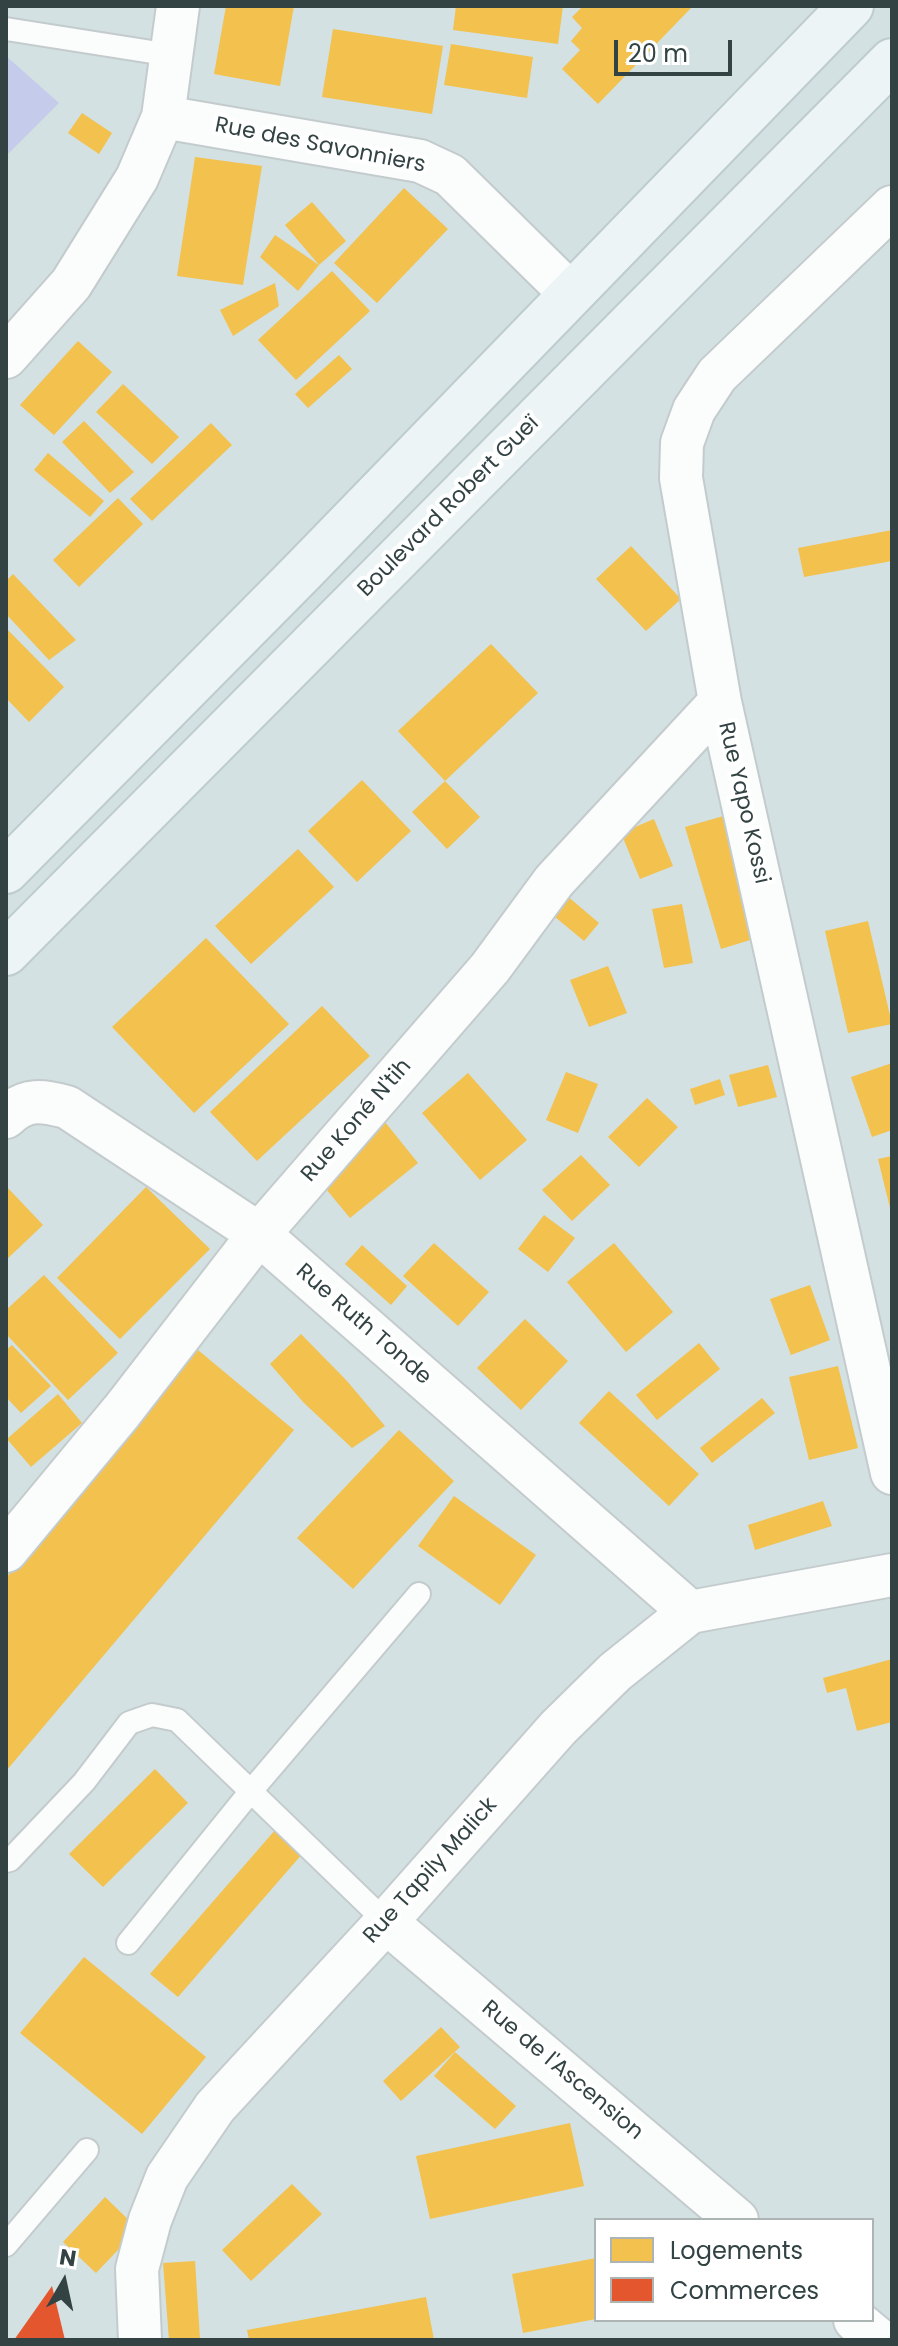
<!DOCTYPE html>
<html>
<head>
<meta charset="utf-8">
<style>
	body { margin:0 }
	#map { position:relative; width:898px; height:2346px; overflow:hidden; background:#e6edee; font-family:Poppins,sans-serif }
	canvas { display:block }
	.frame { position:absolute; inset:0; border:8px solid #334344; pointer-events:none }
	.legend { position:absolute; left:594px; top:2218px; width:280px; height:104px; box-sizing:border-box; background:#fff; border:2px solid #adb4b4; margin:0; padding:10px 14px; list-style:none; font-size:24px; color:#334344 }
	.legend li { display:flex; align-items:center; gap:16px; height:40px }
	.legend b { width:40px; border:2px solid #adb4b4 }
	.north { position:absolute; left:24px; top:2242px; width:80px; height:80px; -webkit-text-stroke:6px #fff; paint-order:stroke; rotate:9deg; font-size:22px; font-weight:700; line-height:32px; text-align:center; color:#334344 }
	.north::after { content:''; display:block; margin:auto; width:28px; height:36px; background:#334344; clip-path:polygon(50% 0,100% 100%,50% 72%,0 100%) }
	.scale { position:absolute; left:614px; top:40px; width:118px; height:36px; box-sizing:border-box; border:4px solid #334344; border-top:0; padding-left:10px; font-size:24px; line-height:28px; white-space:nowrap; color:#334344; -webkit-text-stroke:6px #fff; paint-order:stroke }
</style>
</head>
<body>
<div id="map">
<canvas width="898" height="2346"></canvas>
<div class="frame"></div>
<ul class="legend">
<li><b style="height:22px;background:#f2c14e"></b>Logements</li>
<li><b style="height:22px;background:#e4572e"></b>Commerces</li>
</ul>
<div class="north">N</div>
<div class="scale">20 m</div>
</div>
<script>
const ctx = document.querySelector('canvas').getContext('2d');
ctx.lineJoin = 'round';
function paint(path, color) {
  ctx.fillStyle = color;
  ctx.fill(path, 'evenodd');
}
function stroke(path, color, width, dash) {
  ctx.strokeStyle = color;
  ctx.lineWidth = width;
  ctx.lineCap = dash ? 'butt' : 'round';
  ctx.setLineDash(dash || []);
  ctx.stroke(path);
}
function drawText(font, color, halo, rows, align = 'center') {
  ctx.font = font + ' Poppins,sans-serif';
  ctx.lineWidth = 8;
  ctx.setLineDash([]);
  ctx.textBaseline = 'middle';
  ctx.strokeStyle = halo;
  ctx.fillStyle = color;
  for (const [text, x, y, turn = 0] of rows) {
    ctx.save();
    ctx.translate(x, y);
    ctx.rotate((+turn || 0) * Math.PI / 180);
    ctx.textAlign = isNaN(turn) ? turn : align;
    if (halo) ctx.strokeText(text, 0, 0);
    ctx.fillText(text, 0, 0);
    ctx.restore();
  }
}
const residential = new Path2D(`
	M6 6H892V2340H6ZM596 2220H872V2320H596Z`);
const green = new Path2D(`
	M6 56 59 103 6 156Z`);
const homes = new Path2D(`
	M226 6H294L280 86 214 74Z
	M456 6H563L558 44 453 30Z
	M583 6H693L598 104 562 69 580 50 571 41 582 28 572 17Z
	M333 29 443 46 432 114 322 97Z
	M451 44 533 57 527 98 444 85Z
	M82 113 112 133 99 154 68 133Z
	M195 157 262 166 243 285 177 276Z
	M404 188 448 229 377 303 334 263Z
	M312 202 346 241 319 265 285 225Z
	M275 235 319 265 298 291 260 257Z
	M332 271 370 311 296 380 258 340Z
	M275 283 279 306 233 336 220 310Z
	M78 341 112 372 54 435 20 405Z
	M339 355 352 369 308 408 295 394Z
	M123 384 179 437 152 464 96 412Z
	M84 421 134 472 110 493 62 442Z
	M211 423 232 445 152 521 130 499Z
	M48 453 104 501 90 517 34 470Z
	M118 498 143 524 79 587 53 560Z
	M892 530V561L804 577 798 548Z
	M631 546 681 599 646 631 596 579Z
	M13 574 76 640 49 660 6 614V581Z
	M6 628 64 687 29 722 6 698Z
	M491 644 538 693 445 781 398 731Z
	M362 780 411 831 357 882 308 831Z
	M445 781 480 817 447 849 412 812Z
	M727 815 763 936 721 949 685 827Z
	M654 819 673 866 640 879 621 833Z
	M298 849 334 887 251 964 215 926Z
	M559 889 599 923 584 941 543 907Z
	M682 904 693 963 664 968 652 909Z
	M868 921 892 1024 848 1033 825 931Z
	M206 938 289 1024 194 1113 112 1027Z
	M608 966 627 1013 589 1027 570 980Z
	M322 1006 370 1056 257 1161 210 1112Z
	M892 1063V1130L872 1137 851 1077Z
	M768 1065 777 1097 738 1107 729 1075Z
	M566 1072 598 1084 578 1133 546 1120Z
	M468 1073 527 1140 480 1180 422 1113Z
	M720 1079 725 1095 695 1105 690 1089Z
	M647 1098 678 1127 639 1167 608 1137Z
	M385 1122 418 1163 350 1218 317 1178Z
	M581 1155 610 1185 572 1221 542 1190Z
	M892 1156V1212H891L878 1159Z
	M6 1186 43 1225 6 1260Z
	M146 1187 210 1249 120 1339 57 1278Z
	M544 1215 575 1238 548 1272 518 1249Z
	M434 1243 489 1292 458 1326 403 1276Z
	M614 1243 673 1312 626 1352 567 1282Z
	M362 1245 407 1286 391 1305 345 1264Z
	M44 1275 118 1353 68 1400 6 1334V1310Z
	M810 1285 830 1340 791 1355 770 1299Z
	M525 1319 568 1361 521 1410 477 1368Z
	M301 1334 347 1381 385 1426 352 1448 304 1403 270 1364Z
	M699 1343 720 1369 657 1420 636 1395Z
	M12 1345 51 1386 21 1413 6 1397V1350Z
	M198 1350 294 1430 6 1771V1578Z
	M838 1366 858 1448 809 1460 789 1377Z
	M609 1391 699 1474 669 1506 579 1423Z
	M58 1394 82 1423 31 1467 7 1439Z
	M762 1398 775 1413 712 1463 700 1448Z
	M399 1430 454 1481 353 1589 297 1538Z
	M454 1496 536 1555 500 1605 418 1546Z
	M823 1501 832 1526 755 1550 748 1525Z
	M892 1659V1722L857 1731 846 1688 827 1693 823 1678Z
	M155 1769 188 1803 103 1887 69 1854Z
	M276 1829 303 1853 178 1997 150 1974Z
	M84 1957 206 2057 142 2134 20 2033Z
	M441 2027 460 2047 401 2101 383 2081Z
	M455 2052 516 2106 495 2129 434 2076Z
	M570 2123 584 2186 430 2219 416 2156Z
	M292 2184 322 2214 251 2281 222 2250Z
	M105 2197 138 2229 96 2273 63 2242Z
	M596 2258V2319L523 2333 512 2274Z
	M195 2261 200 2339 169 2340 163 2263Z
	M426 2297 434 2340H249L247 2330Z`);
const shops = new Path2D(`
	M52 2286 65 2340H14Z`);
const lane = new Path2D(`
	M6 29 171 55
	M6 1861 10 1860 84 1782 129 1723 152 1715 177 1720 386 1922
	M128 1943 251 1791 419 1594
	M6 2245 87 2150`);
const street = new Path2D(`
	M163 117 420 161 450 175 571 294
	M892 207 717 375 694 410 682 443 681 478 720 702 892 1473
	M6 357 71 284 137 178 163 117 178 6
	M6 1117C26 1097 43 1101 67 1107L259 1234 690 1612
	M6 1551 122 1411 259 1234 490 968 554 881 720 702
	M386 1922 737 2220
	M855 2320 879 2340
	M140 2340 137 2269 150 2220 167 2177 215 2107 386 1922 558 1728 615 1672 690 1612 892 1575`);
const secondary = new Path2D(`
	M6 871 303 571 851 6
	M6 953 892 61`);
const streetNames = [
	["Rue des Savonniers",320,146,11],
	["Boulevard Robert Gueï",449,507,-45],
	["Rue Yapo Kossi",743,803,77],
	["Rue Koné N'tih",357,1121,-49],
	["Rue Ruth Tonde",363,1325,41],
	["Rue Tapily Malick",431,1871,-48],
	["Rue de l'Ascension",562,2071,40]
];
paint(residential, '#d3e1e3');
paint(green, '#c4cbeb');
paint(homes, '#f2c14e');
paint(shops, '#e4572e');
stroke(lane, '#c4cbcc', 26);
stroke(street, '#c4cbcc', 46);
stroke(secondary, '#becccf', 48);
stroke(lane, '#fbfcfc', 22);
stroke(street, '#fbfcfc', 42);
stroke(secondary, '#ecf4f6', 44);
drawText('22px', '#334344', '#fff', streetNames);
</script>
</body>
</html>
